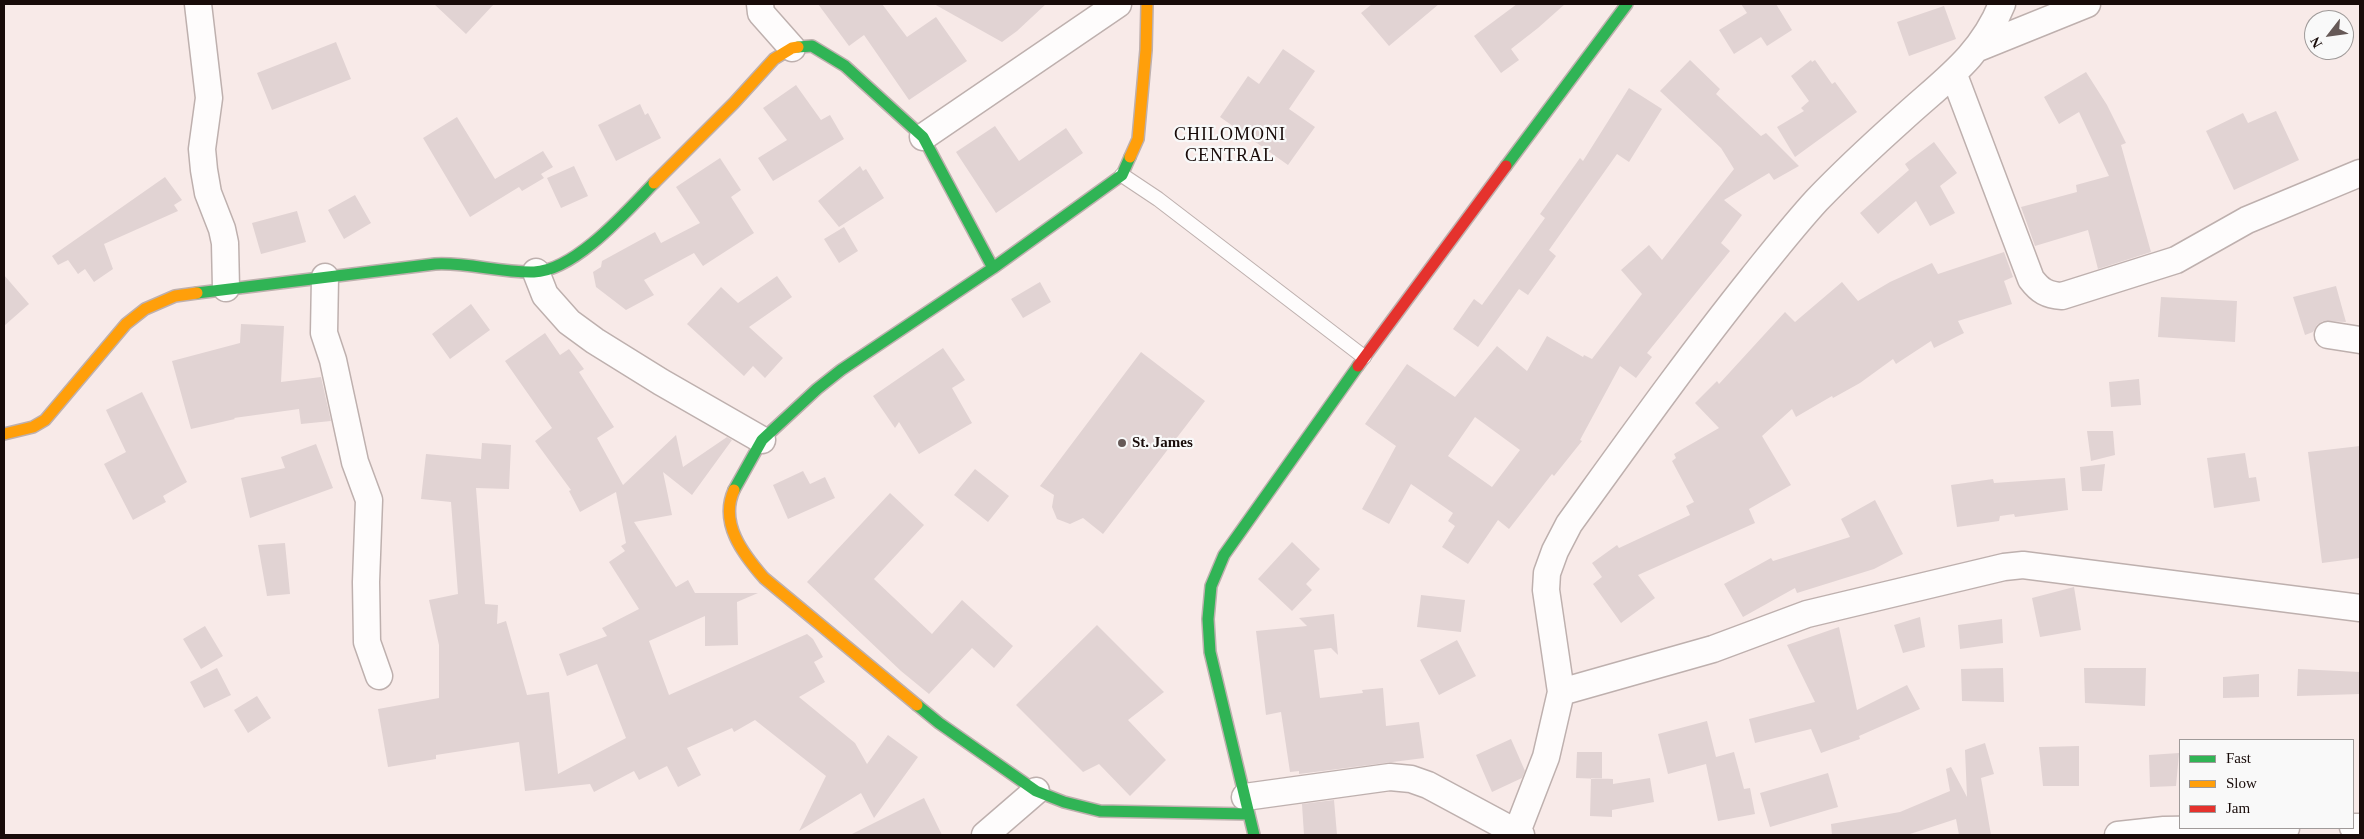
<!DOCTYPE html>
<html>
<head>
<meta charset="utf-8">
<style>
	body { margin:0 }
	#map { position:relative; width:2364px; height:839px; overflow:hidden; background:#f8eae8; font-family:Georgia,serif }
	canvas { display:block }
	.frame { position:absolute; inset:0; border:5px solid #180b09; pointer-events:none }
	.legend { position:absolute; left:2179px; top:739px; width:175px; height:90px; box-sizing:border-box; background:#f9f9f9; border:1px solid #9f9a99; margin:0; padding:6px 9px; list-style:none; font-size:15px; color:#180b09 }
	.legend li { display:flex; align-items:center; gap:10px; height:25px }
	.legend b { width:25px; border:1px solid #9f9a99 }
	.north { position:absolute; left:2304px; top:10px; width:50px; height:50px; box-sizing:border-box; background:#f9f9f9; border:1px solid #9f9a99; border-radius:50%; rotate:240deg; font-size:14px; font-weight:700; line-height:20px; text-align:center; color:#180b09 }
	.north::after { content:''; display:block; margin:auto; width:18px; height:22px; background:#665957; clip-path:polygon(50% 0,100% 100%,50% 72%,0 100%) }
</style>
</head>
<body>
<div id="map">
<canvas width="2364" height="839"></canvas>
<div class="frame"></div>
<ul class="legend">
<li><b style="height:6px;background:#30b455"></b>Fast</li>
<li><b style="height:6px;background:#ff9f0a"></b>Slow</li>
<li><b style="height:6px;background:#e5322d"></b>Jam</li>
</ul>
<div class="north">N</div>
</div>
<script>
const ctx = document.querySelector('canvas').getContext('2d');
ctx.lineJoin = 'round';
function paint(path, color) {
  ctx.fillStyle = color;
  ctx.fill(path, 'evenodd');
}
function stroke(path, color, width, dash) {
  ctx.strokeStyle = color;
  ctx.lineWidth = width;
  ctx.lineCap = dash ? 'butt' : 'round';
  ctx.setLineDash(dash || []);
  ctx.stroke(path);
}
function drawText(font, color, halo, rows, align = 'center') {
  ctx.font = font + ' Georgia,serif';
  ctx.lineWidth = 4.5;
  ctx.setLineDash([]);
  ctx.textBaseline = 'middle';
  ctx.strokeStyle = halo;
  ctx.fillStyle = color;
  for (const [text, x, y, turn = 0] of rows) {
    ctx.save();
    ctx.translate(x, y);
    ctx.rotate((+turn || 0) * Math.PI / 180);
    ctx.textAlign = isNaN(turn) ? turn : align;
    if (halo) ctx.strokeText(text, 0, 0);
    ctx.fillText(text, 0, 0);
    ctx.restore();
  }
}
const building = new Path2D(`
	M434 4H494L466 34Z
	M818 4H882L907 37 936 17 967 61 909 100 864 35 849 46Z
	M934 4H1046L1017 31 1002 42Z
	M1372 4H1439L1389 46 1361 13Z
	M1517 4H1565L1538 28 1511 49 1519 60 1501 73 1474 36Z
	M1741 4H1776L1792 30 1767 46 1761 37 1734 54 1719 30 1747 13Z
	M1944 6 1956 39 1909 56 1897 22Z
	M336 42 351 79 272 110 257 73Z
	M1283 49 1315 71 1289 109 1315 127 1288 165 1220 117 1248 76 1259 84Z
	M1690 60 1720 89 1716 94 1761 136 1766 133 1799 166 1774 180 1769 173 1724 200 1742 215 1721 243 1730 251 1647 353 1652 357 1636 378 1620 366 1580 440 1582 441 1554 476 1552 474 1509 529 1498 520 1468 564 1442 547 1455 526 1448 521 1453 513 1411 484 1389 524 1362 509 1396 446 1365 424 1407 364 1455 397 1497 346 1527 371 1547 336 1583 357 1584 355 1592 359 1642 294 1621 270 1649 245 1662 260 1734 169 1721 148 1660 91ZM1475 417 1520 450 1492 487 1448 456Z
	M1811 60 1812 62 1815 60 1832 84 1835 82 1857 112 1795 157 1777 127 1804 111 1801 108 1809 101 1791 76Z
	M2086 72 2107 105 2126 143 2121 145 2151 252 2098 269 2088 230 2035 246 2021 207 2077 192 2076 185 2109 176 2079 112 2059 124 2044 97Z
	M796 85 821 120 830 115 844 139 773 181 758 158 787 140 763 108Z
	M1629 88 1662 109 1629 162 1617 154 1549 250 1556 256 1528 295 1519 289 1478 347 1453 329 1474 299 1482 305 1545 218 1540 214 1580 158 1583 161Z
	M640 104 645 115 648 113 661 138 616 161 598 125Z
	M2276 111 2299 160 2234 190 2206 131 2243 113 2248 123Z
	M457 117 495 179 543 151 553 167 541 174 544 178 522 191 519 187 470 217 423 138Z
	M995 126 1019 161 1066 128 1083 153 996 213 956 152Z
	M1934 142 1957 173 1940 186 1955 213 1930 226 1916 201 1878 234 1860 213 1909 170 1905 164Z
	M720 158 741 190 731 197 754 233 703 266 694 253 644 280 654 295 626 310 596 287 593 272 601 267 602 261 655 232 661 243 700 223 676 187Z
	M574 166 588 196 561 208 547 178Z
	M860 166 863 171 866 169 884 198 839 227 818 201Z
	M165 177 182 200 174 205 178 211 104 244 113 269 94 282 85 269 78 274 68 260 58 265 52 256Z
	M355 195 371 223 344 239 328 210Z
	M297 211 306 242 261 254 252 223Z
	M844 227 858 251 839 263 824 239Z
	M2004 252 2013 277 2004 281 2012 304 1958 321 1964 333 1934 348 1931 341 1896 364 1893 359 1860 383 1833 398 1832 396 1796 417 1792 409 1762 436 1791 485 1749 509 1755 523 1638 575 1655 598 1621 623 1593 584 1602 577 1592 563 1617 545 1619 548 1690 515 1686 506 1694 502 1672 461 1676 458 1674 454 1719 428 1695 403 1717 381 1719 384 1785 312 1795 322 1842 282 1858 301 1890 282 1932 263 1938 274Z
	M4 275 29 304 4 326Z
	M777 276 792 297 749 327 783 358 765 378 753 366 744 376 687 324 721 287 738 303Z
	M1040 282 1051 302 1023 318 1011 299Z
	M2336 286 2346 322 2323 321 2317 325 2313 332 2305 335 2293 297Z
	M2161 297 2237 301 2235 342 2158 337Z
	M471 304 490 330 450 359 432 334Z
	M241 324 284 326 281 382 321 377 331 421 301 424 299 409 234 418 235 419 191 429 172 361 240 343Z
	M545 333 560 355 569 349 584 369 579 372 614 427 597 438 623 485 676 435 683 467 727 437 732 440 692 495 663 472 672 515 634 522 676 587 688 580 695 593H758L737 602 738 645 705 646V616L649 641 669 695 807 634 813 639 823 657 814 662 825 682 799 697 855 743 867 764 888 735 918 757 874 818 861 793 799 831 826 776 755 720 734 732 732 728 687 748 701 775 678 787 667 766 639 780 634 771 594 792 590 784 525 791 519 742 436 755V759L388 767 378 709 439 698V645L429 600 458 594 451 502 421 499 426 454 481 459 482 443 511 445 509 489 476 488 485 604 498 605 497 624 506 621 527 695 549 692 558 774 626 738 597 664 567 676 559 654 607 636 602 628 639 609 609 562 625 551 621 546 626 543 616 492 580 512 569 491 571 490 535 441 552 428 505 361Z
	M943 348 965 380 952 388 972 423 919 454 899 422 895 428 873 396Z
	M1141 352 1205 401 1103 534 1083 518 1070 524 1057 519 1052 507 1054 495 1040 486Z
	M2139 379 2141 405 2111 407 2109 382Z
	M142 392 187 482 163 496 166 502 133 520 104 464 126 452 106 410Z
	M2087 431H2113L2115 455 2091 461Z
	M316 444 333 488 250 518 241 478 285 468 281 457Z
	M2360 446V558L2322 563 2308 452Z
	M2245 453 2249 478 2256 477 2260 501 2214 508 2207 458Z
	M2105 464 2102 491H2082L2080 467Z
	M975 469 1009 496 988 522 954 495Z
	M803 471 810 484 825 477 835 498 788 519 773 485Z
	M2065 478 2068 510 2015 517 2014 514 2000 516 1999 521 1957 527 1951 485 1993 479 1994 483Z
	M890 493 924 525 874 579 932 634 962 600 1013 646 994 668 972 648 929 694 901 671 807 582Z
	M1875 500 1903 554 1874 569 1797 593 1795 588 1743 617 1724 584 1771 558 1773 561 1850 537 1841 519Z
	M1292 542 1320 569 1306 584 1312 590 1292 611 1258 579Z
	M285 543 290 594 267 596 258 545Z
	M2074 587 2081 630 2040 637 2032 598Z
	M1421 595 1465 600 1461 632 1417 627Z
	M1334 614 1338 655 1331 648 1314 650 1320 698 1363 693 1362 690 1383 688 1386 726 1419 722 1424 758 1299 774V771L1290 772 1281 712 1266 715 1256 631 1307 626 1299 618Z
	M1920 617 1925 647 1903 653 1894 625Z
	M2002 619 2003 643 1960 649 1958 625Z
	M1097 625 1164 692 1128 720 1166 760 1130 796 1099 764 1083 772 1016 705Z
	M205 626 223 656 201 669 183 639Z
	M1839 627 1857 710 1907 685 1920 709 1859 736 1860 739 1821 753 1811 729 1755 743 1749 719 1815 702 1787 645Z
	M1457 640 1476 676 1439 695 1420 660Z
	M217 668 231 695 204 708 190 682Z
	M2003 668 2004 702 1962 701 1961 669Z
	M2084 668H2146L2145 706 2085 703Z
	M2298 669 2360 672V694L2297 696Z
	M2259 674V697L2223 698V677Z
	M257 696 271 718 248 733 234 710Z
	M1707 721 1716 757 1734 752 1744 789 1750 788 1755 814 1718 821 1706 764 1668 774 1658 734Z
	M1511 739 1525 771 1522 778 1492 792 1476 755Z
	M1985 743 1994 774 1981 778 1991 835H1959L1956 819 1907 835H1832L1831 824 1900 812 1950 791 1946 769 1951 767 1967 797 1965 750Z
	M2079 746V786H2043L2039 747Z
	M1577 752H1602V779L1576 778Z
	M2179 753 2176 786 2150 787 2149 755Z
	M1828 773 1838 807 1770 827 1760 793Z
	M1591 778 1613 779V784L1650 778 1654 802 1612 810V817L1590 816Z
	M924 798 942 835H850Z
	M1334 800 1337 835H1304L1302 804Z`);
const lane = new Path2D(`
	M1122 175 1158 199 1364 357`);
const street = new Path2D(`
	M198 4 209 98 202 149 204 170 208 193 222 229 225 243 226 288
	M760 4 761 13 792 48
	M1978 48 2087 4
	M1954 75 2031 279C2040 291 2047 295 2062 296L2176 260 2247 220 2360 173
	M923 137 1118 4
	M536 272 545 295 569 322 595 341 661 382 762 440
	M325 277 324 333 333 360 355 462 369 500 366 582 367 642 379 676
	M2328 335 2360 340
	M1561 692 1713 649 1807 614 2004 567 2023 565 2360 608
	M1245 797 1390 777 1411 779 1428 785 1521 835
	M2353 827H2360
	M1517 832 1546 757 1561 692 1546 590 1547 573 1555 551 1569 524C1629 441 1688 358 1752 278 1773 252 1794 225 1817 200 1844 172 1873 145 1902 119 1942 82 1981 57 2002 4
	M985 835 1036 791
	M2118 835 2164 830 2286 828`);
const fast = new Path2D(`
	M798 47 812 46 845 66 923 137 993 268
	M1506 166 1627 4
	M197 293 435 264C468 262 500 273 534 272 575 271 627 211 654 183
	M734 490 762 440 817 389 841 370 993 268 1122 175 1130 157
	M917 705 939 723 1036 791 1064 802 1100 811 1249 814
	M1254 835 1210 652 1208 619 1211 586 1224 555 1358 366`);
const slow = new Path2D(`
	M1130 157 1138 139 1146 50 1147 4
	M654 183 734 103 774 59 792 48 798 47
	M4 434 33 427 45 420 126 324 145 309 175 296 197 293
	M734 490C719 523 743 554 764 578L917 705`);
const jam = new Path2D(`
	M1358 366 1506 166`);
const markers = [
	[1122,443,5,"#665957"]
];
const poiNames = [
	["St. James",1132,443]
];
const quarterNames = [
	["CHILOMONI",1230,135],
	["CENTRAL",1230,156]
];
paint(building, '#e1d3d3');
stroke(lane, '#beb0ae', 16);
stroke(street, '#beb0ae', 29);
stroke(fast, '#beb0ae', 14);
stroke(slow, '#beb0ae', 14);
stroke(jam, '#beb0ae', 14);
stroke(lane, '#fefcfc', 14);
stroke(street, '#fefcfc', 26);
stroke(fast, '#30b455', 11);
stroke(slow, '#ff9f0a', 11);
stroke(jam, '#e5322d', 11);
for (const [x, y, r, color] of markers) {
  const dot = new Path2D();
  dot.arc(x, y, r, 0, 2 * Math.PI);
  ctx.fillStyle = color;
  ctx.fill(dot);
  stroke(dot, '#f9f9f9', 2);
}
drawText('bold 15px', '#180b09', '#f9f9f9', poiNames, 'left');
ctx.letterSpacing = '1px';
drawText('18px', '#180b09', '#f9f9f9', quarterNames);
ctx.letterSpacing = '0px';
</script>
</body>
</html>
